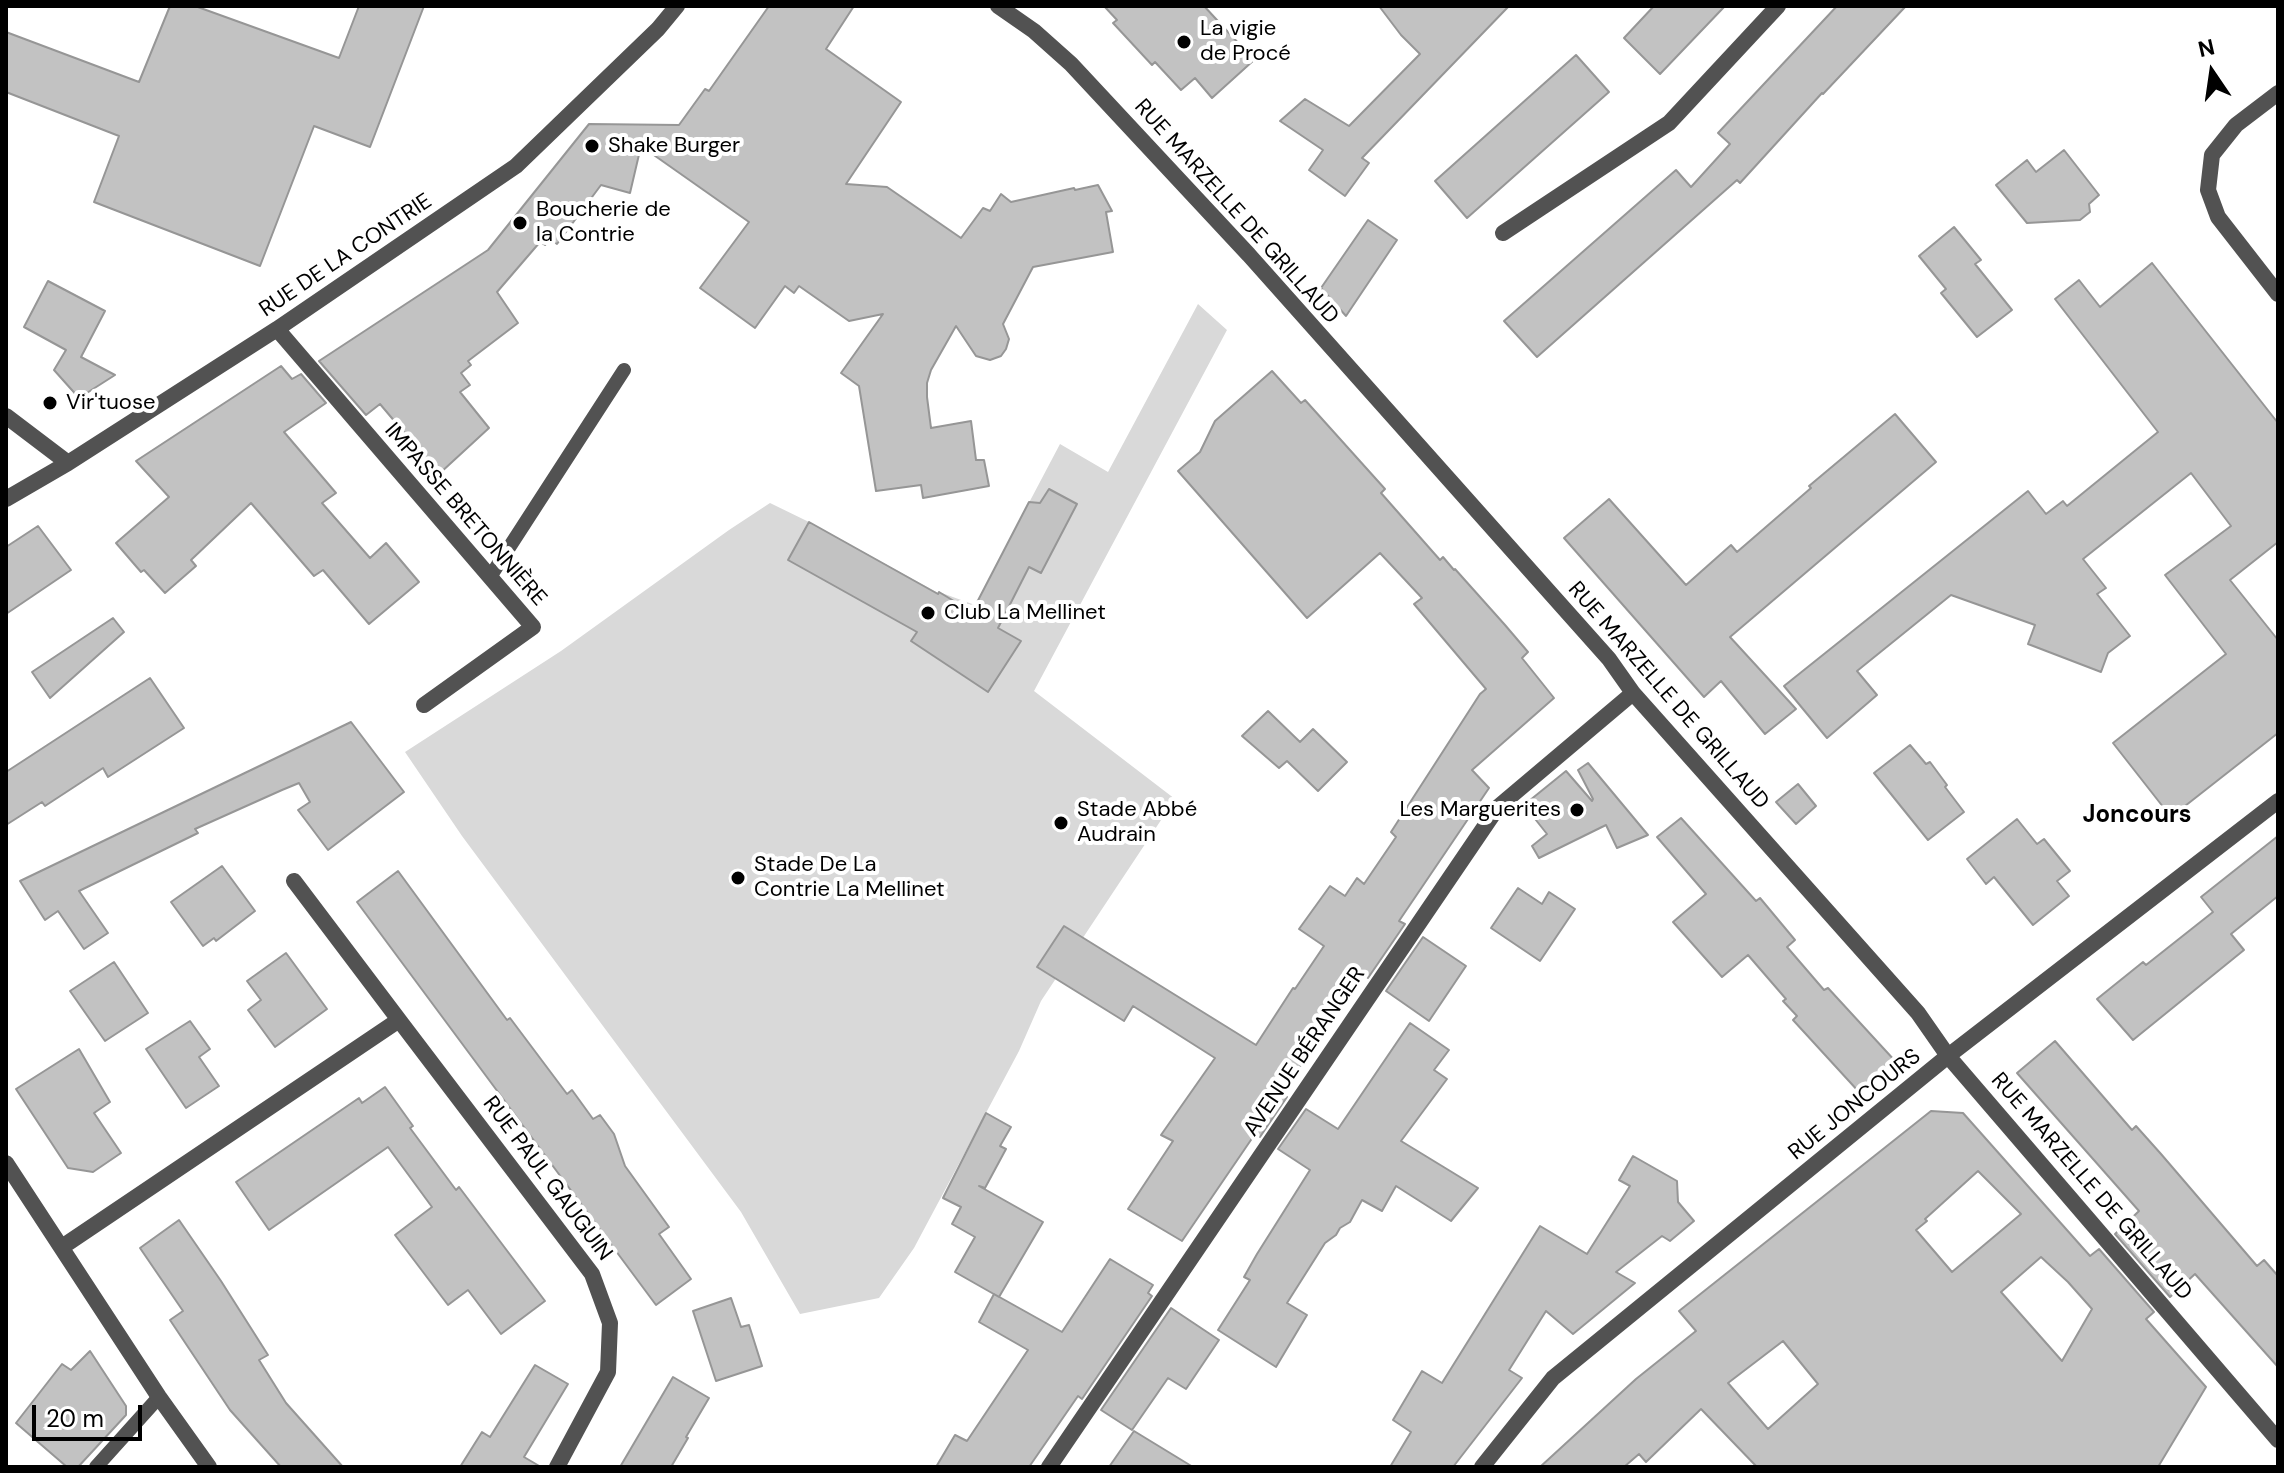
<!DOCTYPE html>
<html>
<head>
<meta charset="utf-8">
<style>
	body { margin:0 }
	#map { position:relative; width:2284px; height:1473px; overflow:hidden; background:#fff; font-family:"DM Sans",sans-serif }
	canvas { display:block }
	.frame { position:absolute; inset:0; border:8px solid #000; pointer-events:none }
	.north { position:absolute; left:2172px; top:32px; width:80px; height:80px; -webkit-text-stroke:6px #fff; paint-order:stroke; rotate:347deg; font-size:22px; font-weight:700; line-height:32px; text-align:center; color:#000 }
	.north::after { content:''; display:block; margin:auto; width:28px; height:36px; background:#000; clip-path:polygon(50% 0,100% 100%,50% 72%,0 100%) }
	.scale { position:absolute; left:32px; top:1405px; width:110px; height:36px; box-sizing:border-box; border:4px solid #000; border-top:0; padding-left:10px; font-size:24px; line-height:28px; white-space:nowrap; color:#000; -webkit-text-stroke:6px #fff; paint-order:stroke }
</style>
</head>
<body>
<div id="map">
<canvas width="2284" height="1473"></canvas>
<div class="frame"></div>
<div class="north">N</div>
<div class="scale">20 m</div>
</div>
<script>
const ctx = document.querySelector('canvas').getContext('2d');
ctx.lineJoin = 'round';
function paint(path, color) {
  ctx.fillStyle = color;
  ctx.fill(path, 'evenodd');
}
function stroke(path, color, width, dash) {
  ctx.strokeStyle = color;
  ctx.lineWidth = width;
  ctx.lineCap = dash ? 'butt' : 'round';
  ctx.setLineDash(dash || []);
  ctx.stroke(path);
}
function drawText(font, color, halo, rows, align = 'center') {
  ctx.font = font + ' "DM Sans",sans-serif';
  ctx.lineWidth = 8;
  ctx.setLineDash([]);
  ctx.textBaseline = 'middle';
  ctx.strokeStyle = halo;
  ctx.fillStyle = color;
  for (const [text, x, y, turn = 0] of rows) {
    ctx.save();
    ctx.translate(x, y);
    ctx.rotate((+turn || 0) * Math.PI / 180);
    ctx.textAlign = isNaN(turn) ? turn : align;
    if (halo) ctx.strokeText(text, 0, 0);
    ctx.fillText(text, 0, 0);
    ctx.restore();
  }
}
const green = new Path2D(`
	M1198 304 1227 330 1034 691 1175 799 1041 1001 1019 1051 914 1248 879 1298 800 1314 741 1212 462 836 405 752 561 651 729 530 770 503 809 522 938 593 939 592 975 605 1060 444 1108 472Z`);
const building = new Path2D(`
	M170 6H195L339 58 359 6H424L370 147 314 126 260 266 94 202 119 136 6 92V32L139 82Z
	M769 6H854L826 49 901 102 846 184 887 187 961 238 983 208 990 211 1001 194 1011 202 1074 188 1075 190 1098 185 1112 211 1106 212 1113 252 1033 267 1003 324 1009 339 1006 349 1001 356 990 360 976 356 956 326 931 370 927 383V397L931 428 971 421 976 460H984L989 486 923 498 921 485 876 491 859 386 841 373 883 314 849 321 799 286 794 293 785 286 755 328 700 288 749 222 641 146 630 193 601 185 557 244 550 239 545 245 540 242 497 292 518 323 468 361 471 365 461 373 470 385 460 392 489 428 439 474 380 404 366 415 319 361 488 250 589 124 679 125 705 89 709 91Z
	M1104 6H1204L1254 60 1212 98 1195 78 1181 90 1155 62 1152 65 1113 23 1117 20Z
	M1379 6H1509L1362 158 1369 163 1345 196 1309 170 1323 150 1280 121 1305 99 1349 126 1420 54 1401 35Z
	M1654 6H1725L1660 74 1624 38Z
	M1837 6H1906L1823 94 1822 93 1740 183 1737 180 1537 357 1504 321 1676 170 1691 187 1730 144 1718 133Z
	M1576 55 1609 92 1467 218 1435 181Z
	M2064 150 2099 195 2089 204 2090 212 2080 220 2027 223 1996 185 2027 160 2036 172Z
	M1368 220 1397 240 1346 316 1321 288Z
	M1954 227 1981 260 1975 264 2012 310 1977 337 1941 293 1946 289 1919 256Z
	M2152 263 2278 423V542L2230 580 2278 640V733L2171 817 2113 743 2226 654 2165 575 2231 526 2191 473 2083 559 2106 588 2097 594 2130 636 2108 653 2101 672 2028 644 2035 625 1951 595 1857 671 1877 695 1827 738 1784 686 2028 491 2046 514 2063 501 2067 506 2158 432 2055 299 2079 280 2100 307Z
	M48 281 105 311 81 357 115 375 79 398 54 370 66 350 24 327Z
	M281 366 292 379 301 374 326 403 284 432 336 493 322 503 370 558 386 543 419 582 369 624 323 570 314 576 251 503 191 560 196 566 165 593 144 570 141 572 116 543 169 497 136 461Z
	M1272 371 1301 403 1305 400 1385 489 1381 493 1440 560 1443 557 1454 570 1455 569 1505 625 1528 652 1522 658 1554 698 1472 770 1489 788 1399 921 1405 924 1368 978 1363 974 1282 1093 1287 1097 1260 1137 1255 1134 1182 1241 1128 1209 1173 1141 1161 1135 1215 1058 1133 1006 1124 1021 1037 967 1064 926 1256 1045 1293 988 1295 989 1324 946 1299 929 1330 886 1345 896 1357 878 1364 884 1396 837 1391 832 1480 694 1486 689 1414 604 1422 598 1380 553 1307 618 1178 471 1200 452 1215 421Z
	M1895 414 1936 462 1730 637 1796 709 1765 734 1721 681 1704 697 1564 538 1609 499 1686 585 1731 545 1737 552 1811 488 1809 486Z
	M1049 489 1077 504 1041 573 1029 567 998 628 1021 641 988 692 911 641 917 632 788 560 809 522 938 594 939 592 972 612 1029 502 1040 503Z
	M38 526 71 570 6 614V547Z
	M113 618 124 632 50 698 32 672Z
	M150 678 184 728 108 777 103 768 45 806 42 802 6 825V772Z
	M1268 711 1300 742 1313 729 1347 762 1318 791 1287 761 1279 768 1242 736Z
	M351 722 404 792 328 850 298 810 310 802 299 783 282 790 195 829 198 833 79 891 108 933 84 949 58 911 45 920 20 881Z
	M1910 745 1926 764 1930 762 1947 785 1945 787 1964 812 1928 840 1874 773Z
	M1588 763 1648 835 1617 848 1606 825 1539 858 1532 846 1547 834 1524 805 1566 771 1592 801 1593 799 1578 770Z
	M1798 784 1816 806 1796 824 1776 802Z
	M1681 818 1756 901 1760 898 1795 940 1787 947 1824 990 1828 988 1896 1062 1859 1092 1793 1020 1797 1016 1783 1001 1786 999 1748 955 1722 977 1673 922 1706 894 1657 837Z
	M2017 819 2037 844 2044 839 2070 871 2057 881 2069 896 2033 925 1994 877 1986 884 1967 859Z
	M2278 836V896L2231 934 2244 950 2133 1040 2097 999 2143 962 2146 965 2213 912 2201 897Z
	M222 866 255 911 216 941 214 938 203 946 171 902Z
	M398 871 507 1020 510 1018 567 1094 572 1090 593 1119 600 1115 614 1134 625 1166 669 1227 659 1234 691 1279 656 1305 357 902Z
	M1518 888 1542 904 1549 892 1575 909 1540 961 1491 928Z
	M1423 937 1466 966 1429 1021 1386 991Z
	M286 953 327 1009 275 1047 248 1010 261 1000 247 981Z
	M114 962 148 1013 105 1041 70 991Z
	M190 1021 210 1049 199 1057 219 1086 186 1108 146 1049Z
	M1410 1023 1449 1050 1434 1070 1447 1079 1401 1141 1478 1188 1451 1221 1396 1186 1382 1211 1362 1200 1350 1222 1340 1228 1336 1235 1325 1243 1287 1303 1307 1315 1276 1367 1218 1330 1250 1280 1244 1277 1257 1254 1310 1170 1278 1149 1306 1109 1338 1129Z
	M2055 1041 2132 1130 2136 1126 2161 1154 2257 1266 2264 1260 2278 1276V1367L2195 1274 2170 1297 2115 1234 2139 1211 2017 1073Z
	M79 1049 110 1102 94 1113 121 1153 93 1172 68 1168 16 1089Z
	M385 1087 413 1126 410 1128 456 1190 459 1187 545 1301 501 1334 468 1290 448 1305 395 1235 432 1207 388 1147 269 1230 236 1182 359 1098 362 1103Z
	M1931 1111 1963 1113 2090 1256 2099 1249 2154 1312 2146 1319 2206 1387 2158 1467H1757L1701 1409 1646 1462 1639 1454 1624 1467H1540L1636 1379 1696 1331 1679 1311ZM1978 1171 2021 1214 1952 1272 1916 1230 1927 1221 1925 1219ZM2041 1257 2068 1282 2092 1309 2062 1361 2001 1292ZM1783 1341 1818 1384 1768 1429 1728 1383Z
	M986 1113 1011 1127 1000 1146 1006 1149 985 1188 979 1186 1043 1222 999 1297 955 1272 975 1237 952 1224 961 1207 943 1198Z
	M1633 1156 1677 1181 1678 1202 1694 1221 1670 1241 1662 1236 1616 1272 1635 1283 1573 1334 1546 1311 1509 1370 1522 1378 1453 1467H1390L1411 1432 1393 1420 1422 1371 1442 1383 1540 1226 1587 1254 1630 1186 1619 1180Z
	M179 1220 221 1281 268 1355 259 1360 286 1403 343 1467H281L230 1410 170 1320 183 1311 140 1248Z
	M1110 1259 1153 1285 1148 1293 1152 1296 1082 1399 1078 1396 1029 1467H936L955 1435 967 1441 1028 1350 979 1322 994 1294 1062 1332Z
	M731 1298 741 1327 749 1325 762 1366 716 1381 693 1311Z
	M1171 1308 1219 1340 1186 1389 1168 1378 1132 1430 1101 1410Z
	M90 1351 126 1406V1415L78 1467H67L16 1423 62 1364 71 1370Z
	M535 1365 568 1384 524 1457 541 1467H460L482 1432 490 1437Z
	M673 1377 709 1398 686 1437 688 1438 671 1467H620Z
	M1134 1431 1193 1467H1109Z`);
const lane = new Path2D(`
	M490 577 624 370
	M96 1467 159 1397`);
const street = new Path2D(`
	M998 6 1034 31 1071 64 1249 255 1609 659 1633 693 1918 1013 1948 1056 2278 1440
	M2278 93 2236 125 2212 155 2208 190 2218 217 2278 294
	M1503 233 1669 123 1778 6
	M277 329 533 627 424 705
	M6 416 68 463
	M6 499 68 463 277 329 516 166 658 29 677 6
	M294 881 399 1020
	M6 1163 159 1397 209 1467
	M62 1247 399 1020 592 1274 610 1323 608 1372 557 1467
	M1049 1467 1498 807 1633 693
	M1482 1467 1553 1378 1948 1056 2278 801`);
const markers = [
	[1184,42,8,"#000"],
	[592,146,8,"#000"],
	[520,223,8,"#000"],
	[50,403,8,"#000"],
	[928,613,8,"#000"],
	[1577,810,8,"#000"],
	[1061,823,8,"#000"],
	[738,878,8,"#000"]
];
const poiNames = [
	["La vigie",1200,29],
	["de Procé",1200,54],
	["Shake Burger",608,146],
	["Boucherie de",536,210],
	["la Contrie",536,235],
	["Vir'tuose",66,403],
	["Club La Mellinet",944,613],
	["Stade Abbé",1077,810],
	["Audrain",1077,835],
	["Les Marguerites",1561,810,"right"],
	["Stade De La",754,865],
	["Contrie La Mellinet",754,890]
];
const streetNames = [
	["RUE MARZELLE DE GRILLAUD",1236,212,48],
	["RUE DE LA CONTRIE",346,256,-34],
	["IMPASSE BRETONNIÈRE",465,515,49],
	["RUE MARZELLE DE GRILLAUD",1668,696,49],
	["AVENUE BÉRANGER",1305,1052,-56],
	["RUE JONCOURS",1855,1105,-39],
	["RUE PAUL GAUGUIN",547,1179,53],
	["RUE MARZELLE DE GRILLAUD",2091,1187,49]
];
const neighbourhoodNames = [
	["Joncours",2137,816]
];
paint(green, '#d9d9d9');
paint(building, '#c2c2c2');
stroke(building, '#969696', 2);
stroke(lane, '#525252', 14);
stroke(street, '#525252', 16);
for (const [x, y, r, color] of markers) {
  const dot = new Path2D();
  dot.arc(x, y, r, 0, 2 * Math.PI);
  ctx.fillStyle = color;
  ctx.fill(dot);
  stroke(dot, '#fff', 3);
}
drawText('22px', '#000', '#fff', poiNames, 'left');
drawText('22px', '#000', '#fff', streetNames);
drawText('bold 24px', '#000', '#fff', neighbourhoodNames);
</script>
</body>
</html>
